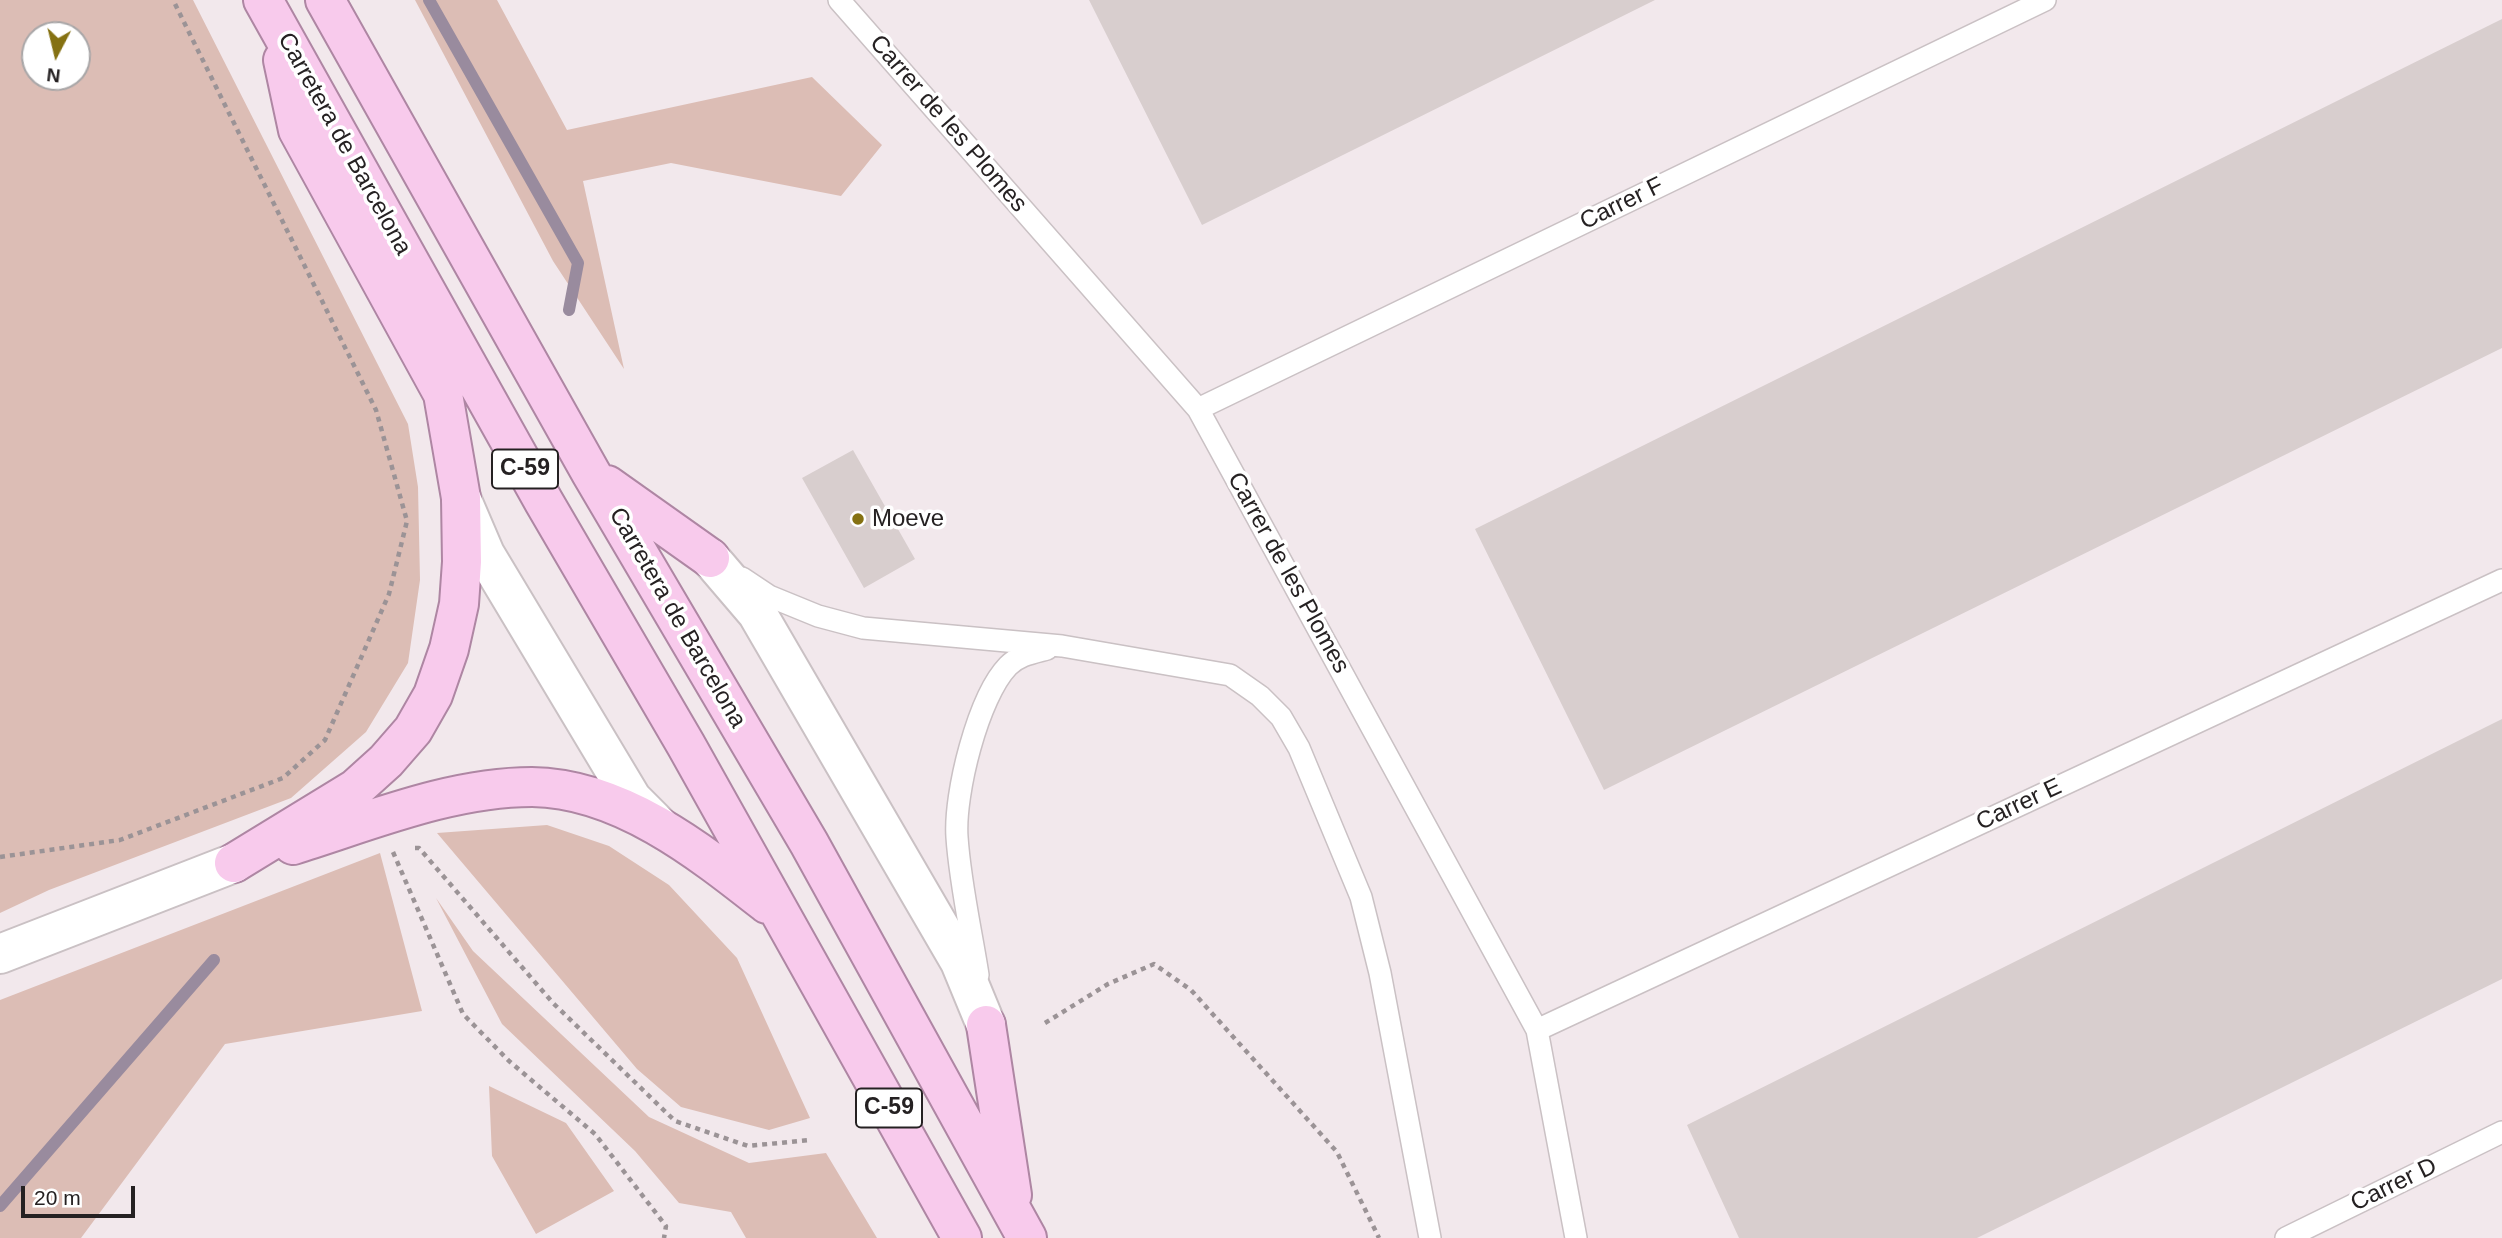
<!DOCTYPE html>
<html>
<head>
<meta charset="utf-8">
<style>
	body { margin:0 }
	#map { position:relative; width:2502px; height:1238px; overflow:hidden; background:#f2e8ec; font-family:Arial,sans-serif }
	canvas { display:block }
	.north { position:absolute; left:21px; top:21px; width:70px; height:70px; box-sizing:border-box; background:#fff; border:2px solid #a8a6a7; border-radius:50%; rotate:187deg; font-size:19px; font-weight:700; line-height:28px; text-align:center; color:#252122 }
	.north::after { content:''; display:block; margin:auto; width:24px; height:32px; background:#857112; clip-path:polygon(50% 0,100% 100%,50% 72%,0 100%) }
	.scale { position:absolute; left:21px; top:1186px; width:114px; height:32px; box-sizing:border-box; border:4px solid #252122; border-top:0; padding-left:9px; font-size:21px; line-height:24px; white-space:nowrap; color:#252122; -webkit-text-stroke:5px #fff; paint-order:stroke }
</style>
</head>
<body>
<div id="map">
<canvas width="2502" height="1238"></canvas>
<div class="north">N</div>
<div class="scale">20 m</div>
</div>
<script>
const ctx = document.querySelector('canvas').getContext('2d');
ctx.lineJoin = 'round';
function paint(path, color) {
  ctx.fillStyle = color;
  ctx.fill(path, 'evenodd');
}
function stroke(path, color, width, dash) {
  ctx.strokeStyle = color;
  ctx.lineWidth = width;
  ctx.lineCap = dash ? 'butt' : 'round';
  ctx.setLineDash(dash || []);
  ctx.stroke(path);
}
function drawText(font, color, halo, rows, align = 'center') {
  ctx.font = font + ' Arial,sans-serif';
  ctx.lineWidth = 7;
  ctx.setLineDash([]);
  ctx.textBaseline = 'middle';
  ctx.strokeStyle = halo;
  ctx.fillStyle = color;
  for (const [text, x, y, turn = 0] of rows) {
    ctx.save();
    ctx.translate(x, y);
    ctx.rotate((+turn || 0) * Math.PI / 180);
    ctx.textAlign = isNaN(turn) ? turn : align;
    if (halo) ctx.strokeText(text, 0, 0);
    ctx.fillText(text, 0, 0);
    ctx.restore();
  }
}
const green = new Path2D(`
	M0 0H193L408 424 418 487 420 580 408 663 366 732 291 798 49 890 0 913ZM35 35H77V77H35Z
	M415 0H497L567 130 812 77 882 145 841 196 671 163 583 181 624 369 553 261Z
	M547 825 609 846 669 885 737 958 810 1118 769 1130 681 1107 637 1069 437 833Z
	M380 853 422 1011 225 1044 81 1238H0V1000Z
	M436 898 473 951 649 1117 749 1163 826 1153 877 1238H746L731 1212 679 1203 635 1151 502 1024Z
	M489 1086 566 1123 614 1191 536 1234 492 1156Z`);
const stream = new Path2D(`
	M429 0 578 263 569 310
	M0 1206 214 960`);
const building = new Path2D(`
	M1089 0H1655L1202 225Z
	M2502 19V348L1604 790 1475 529Z
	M853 450 915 559 864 588 802 478Z
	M2502 719V979L1977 1238H1739L1687 1125Z`);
const path = new Path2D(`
	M415 848H419L553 1003 675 1121 748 1146 809 1140
	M393 852 463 1014 509 1061 595 1134 666 1226 664 1238
	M0 857 120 840 283 778 325 740 389 594 407 521 376 410 173 0
	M1045 1023 1108 984 1154 964 1191 990 1337 1152 1379 1238`);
const service = new Path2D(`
	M839 0 1198 409 1537 1030 1576 1238
	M1198 409 2045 0
	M742 578 769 596 818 616 863 628 1062 646 1230 675 1260 696 1281 717 1299 748 1361 897 1380 973 1430 1238
	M978 975C971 930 960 883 957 837 954 794 978 697 1008 666 1019 655 1032 653 1047 649
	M1537 1030 2502 580
	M2286 1238 2502 1132`);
const minor = new Path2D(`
	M461 498 485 554 632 799 660 827
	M710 558 757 613 960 962 986 1025`);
const tertiary = new Path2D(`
	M0 954 234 863`);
const trunk = new Path2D(`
	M263 0 544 502 686 745 962 1238
	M325 0 591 473 809 843 1027 1238
	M607 485 710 558
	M293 845C370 821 451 787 532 787 621 788 701 852 767 904
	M234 863 355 789 386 761 413 730 433 695 449 649 459 604 462 562 461 498 443 394 298 130 283 60
	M986 1025 1012 1195`);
const markers = [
	[858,519,7,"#857112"]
];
const shields = [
	[525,469,66],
	[889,1108,66]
];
const shieldNames = [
	["C-59",525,469],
	["C-59",889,1108]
];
const streetNames = [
	["Carrer de les Plomes",948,124,49],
	["Carretera de Barcelona",344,144,61],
	["Carrer F",1622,204,-26],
	["Carrer de les Plomes",1288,573,61],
	["Carretera de Barcelona",677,618,60],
	["Carrer E",2019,805,-25],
	["Carrer D",2394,1185,-26]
];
const poiNames = [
	["Moeve",872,519]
];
paint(green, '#dcbdb5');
stroke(stream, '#998b9e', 12);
paint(building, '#d8cece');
stroke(service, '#cac1c4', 24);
stroke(minor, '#cac1c4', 42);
stroke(tertiary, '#cac1c4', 42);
stroke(trunk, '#ae86a3', 42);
stroke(path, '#9b9396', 4.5, [5, 5]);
stroke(service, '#fff', 21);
stroke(minor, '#fff', 38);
stroke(tertiary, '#fff', 38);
stroke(trunk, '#f8caec', 38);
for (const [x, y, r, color] of markers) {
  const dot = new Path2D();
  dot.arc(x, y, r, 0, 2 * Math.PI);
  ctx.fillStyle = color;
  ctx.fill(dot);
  stroke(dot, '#fff', 2.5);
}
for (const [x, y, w] of shields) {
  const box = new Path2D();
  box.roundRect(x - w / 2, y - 19.5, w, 39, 5);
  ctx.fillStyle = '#fff';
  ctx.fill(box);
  stroke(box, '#252122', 2);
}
drawText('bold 23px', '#252122', null, shieldNames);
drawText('24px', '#252122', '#fff', streetNames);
drawText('24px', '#252122', '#fff', poiNames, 'left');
</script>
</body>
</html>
